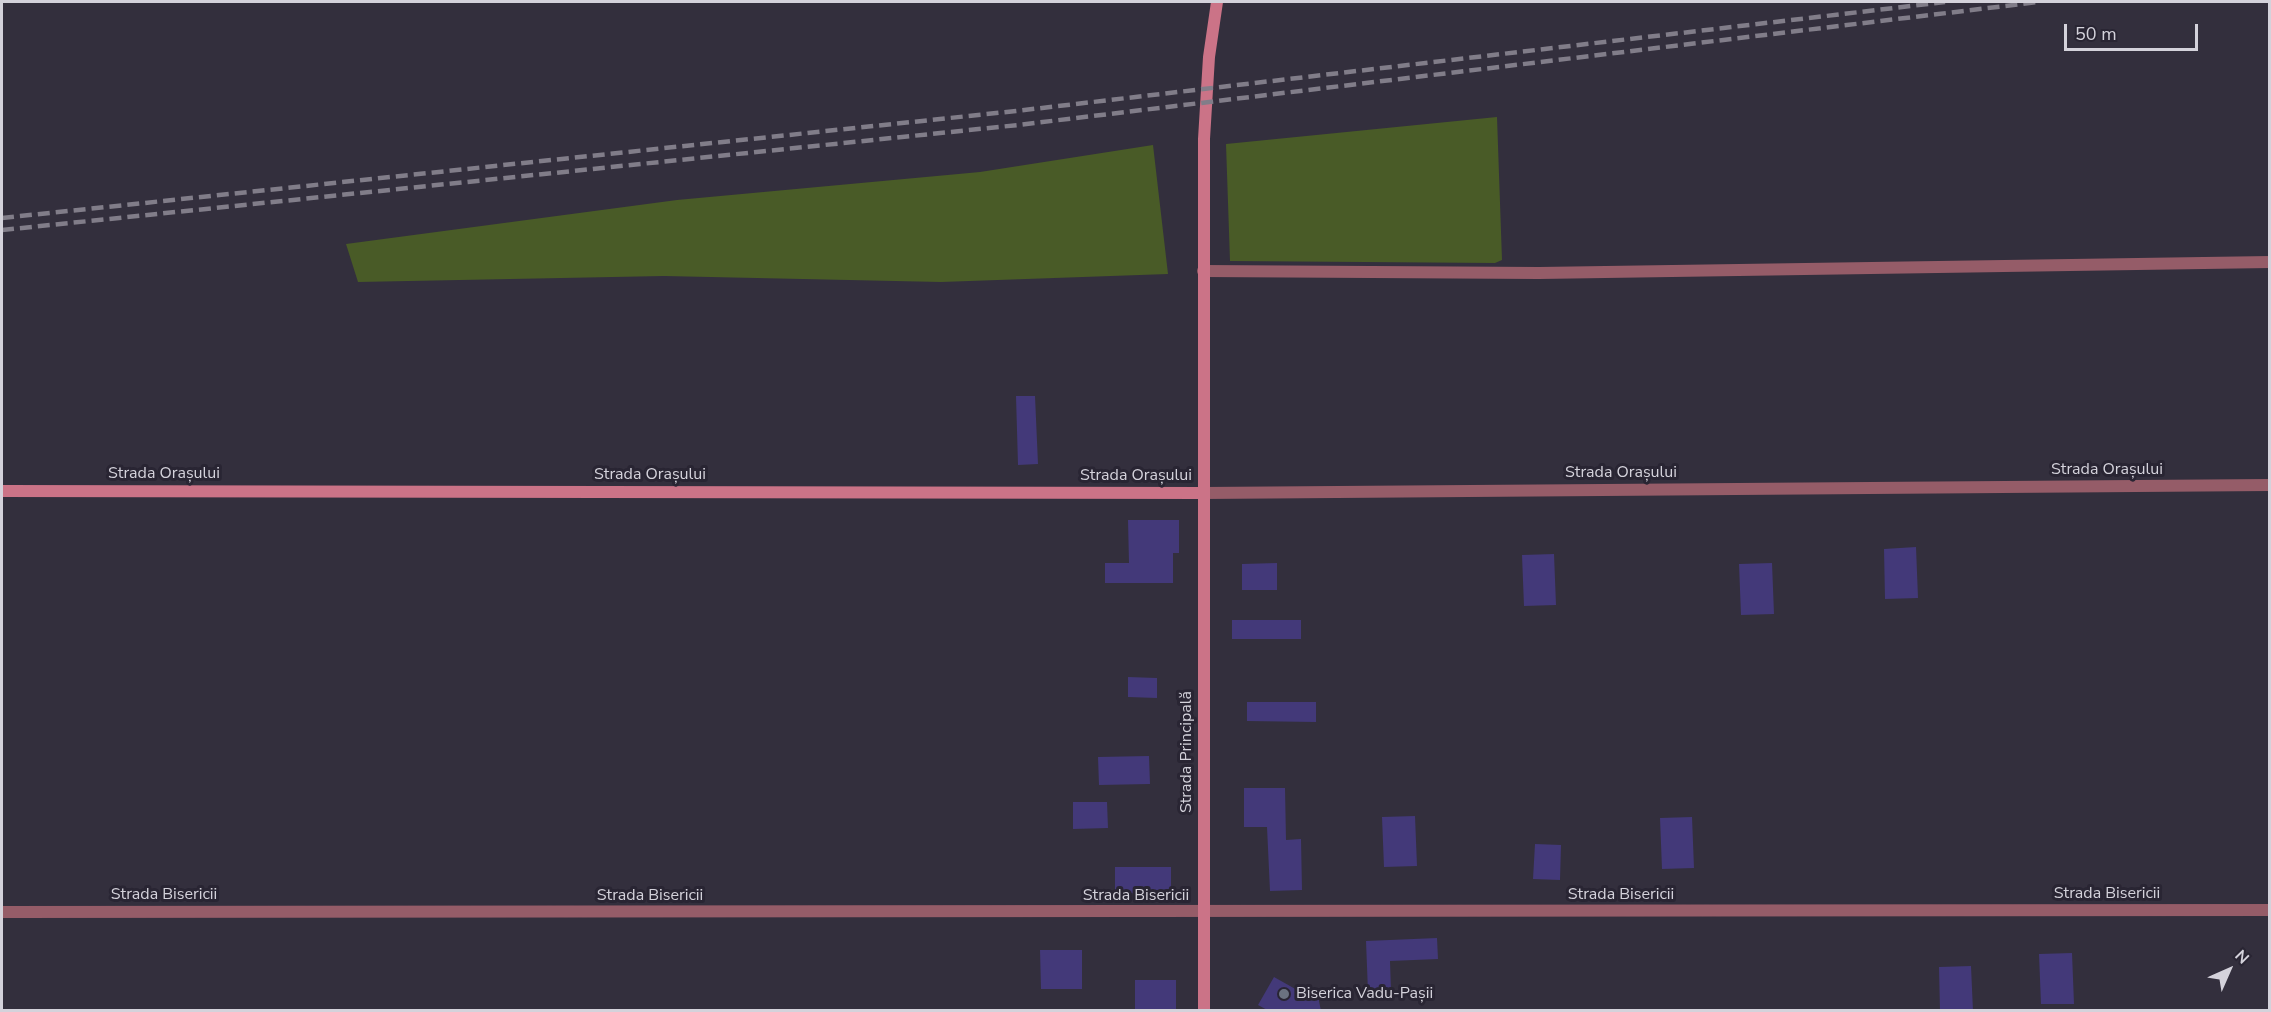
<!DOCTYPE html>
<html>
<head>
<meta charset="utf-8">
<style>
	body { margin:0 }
	#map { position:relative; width:2271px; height:1012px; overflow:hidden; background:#332f3d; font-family:"Nunito Sans",sans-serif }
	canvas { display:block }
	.frame { position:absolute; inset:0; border:3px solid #d4d2db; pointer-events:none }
	.north { position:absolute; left:2199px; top:940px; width:60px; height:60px; -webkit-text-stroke:4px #292533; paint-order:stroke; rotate:45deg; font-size:16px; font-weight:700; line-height:24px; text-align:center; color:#d4d2db }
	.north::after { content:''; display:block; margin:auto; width:21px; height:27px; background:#d4d2db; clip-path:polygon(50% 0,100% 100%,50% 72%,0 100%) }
	.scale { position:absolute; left:2064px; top:24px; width:134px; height:27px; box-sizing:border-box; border:3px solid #d4d2db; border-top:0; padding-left:8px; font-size:18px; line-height:21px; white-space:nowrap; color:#d4d2db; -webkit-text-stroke:4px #292533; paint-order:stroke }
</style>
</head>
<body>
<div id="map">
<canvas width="2271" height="1012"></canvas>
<div class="frame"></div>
<div class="north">N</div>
<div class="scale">50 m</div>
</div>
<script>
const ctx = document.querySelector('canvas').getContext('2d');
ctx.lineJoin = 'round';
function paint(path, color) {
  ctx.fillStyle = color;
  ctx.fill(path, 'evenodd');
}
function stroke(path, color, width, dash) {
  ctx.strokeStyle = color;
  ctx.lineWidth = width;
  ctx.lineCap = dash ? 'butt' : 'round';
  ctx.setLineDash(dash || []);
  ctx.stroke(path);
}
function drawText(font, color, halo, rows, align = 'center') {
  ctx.font = font + ' "Nunito Sans",sans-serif';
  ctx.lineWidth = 6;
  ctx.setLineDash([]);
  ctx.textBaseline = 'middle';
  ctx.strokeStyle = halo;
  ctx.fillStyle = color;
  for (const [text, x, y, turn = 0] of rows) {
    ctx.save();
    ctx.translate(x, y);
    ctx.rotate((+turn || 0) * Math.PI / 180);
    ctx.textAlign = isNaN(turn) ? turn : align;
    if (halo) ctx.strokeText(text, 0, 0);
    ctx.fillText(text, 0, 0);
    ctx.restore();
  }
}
const green = new Path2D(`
	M1497 117 1502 260 1495 263 1230 261 1226 144Z
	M1153 145 1168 274 941 282 664 276 358 282 346 244 677 200 980 172Z`);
const building = new Path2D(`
	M1016 396H1035L1038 464 1018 465Z
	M1128 520H1179V553H1173V583H1105V563H1129Z
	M1916 547 1918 598 1885 599 1884 549Z
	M1554 554 1556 605 1524 606 1522 555Z
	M1277 563V590H1242V564Z
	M1772 563 1774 614 1741 615 1739 564Z
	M1232 620H1301V639H1232Z
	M1128 677 1157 678V698L1128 697Z
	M1247 702H1316V722L1247 721Z
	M1149 756 1150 784 1099 785 1098 757Z
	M1244 788H1285L1286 840 1301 839 1302 890 1270 891 1267 827H1244Z
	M1073 802H1107L1108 828 1073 829Z
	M1415 816 1417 866 1384 867 1382 817Z
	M1692 817 1694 868 1662 869 1660 818Z
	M1535 844 1561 845 1560 880 1533 879Z
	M1115 867H1171V894L1115 893Z
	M1437 938 1438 959 1390 961 1391 991 1368 992 1366 941Z
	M1040 950H1082V989H1041Z
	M2072 953 2074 1004H2041L2039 954Z
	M1971 966 1973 1011H1940L1939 967Z
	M1274 977 1306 995 1311 992 1318 996 1321 1011H1269L1258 1005Z
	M1135 980H1176V1011H1135Z`);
const street = new Path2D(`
	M1203 271 1539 273 2270 262
	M1203 493 2270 485
	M2 912 2270 910`);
const secondary = new Path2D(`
	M2 491 1203 493
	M1204 1010V139L1209 57 1217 2`);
const rail = new Path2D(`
	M2 218 1016 111 1945 2
	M2 230 1018 125 2038 2`);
const markers = [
	[1284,994,6,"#6b7280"]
];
const streetNames = [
	["Strada Orașului",2107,470],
	["Strada Orașului",1621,473],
	["Strada Orașului",164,474],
	["Strada Orașului",650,475],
	["Strada Orașului",1136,476],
	["Strada Principală",1187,752,-90],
	["Strada Bisericii",2107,894],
	["Strada Bisericii",164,895],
	["Strada Bisericii",1621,895],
	["Strada Bisericii",650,896],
	["Strada Bisericii",1136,896]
];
const poiNames = [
	["Biserica Vadu-Pașii",1296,994]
];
paint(green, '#495b27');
paint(building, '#433979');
stroke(street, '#955c68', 12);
stroke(secondary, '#cb7387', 12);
stroke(rail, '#817d89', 4.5, [12, 6]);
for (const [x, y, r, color] of markers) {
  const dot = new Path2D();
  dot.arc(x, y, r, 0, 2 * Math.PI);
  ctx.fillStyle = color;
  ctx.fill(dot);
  stroke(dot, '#292533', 2);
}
drawText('16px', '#d4d2db', '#292533', streetNames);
drawText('16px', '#d4d2db', '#292533', poiNames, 'left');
</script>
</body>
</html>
